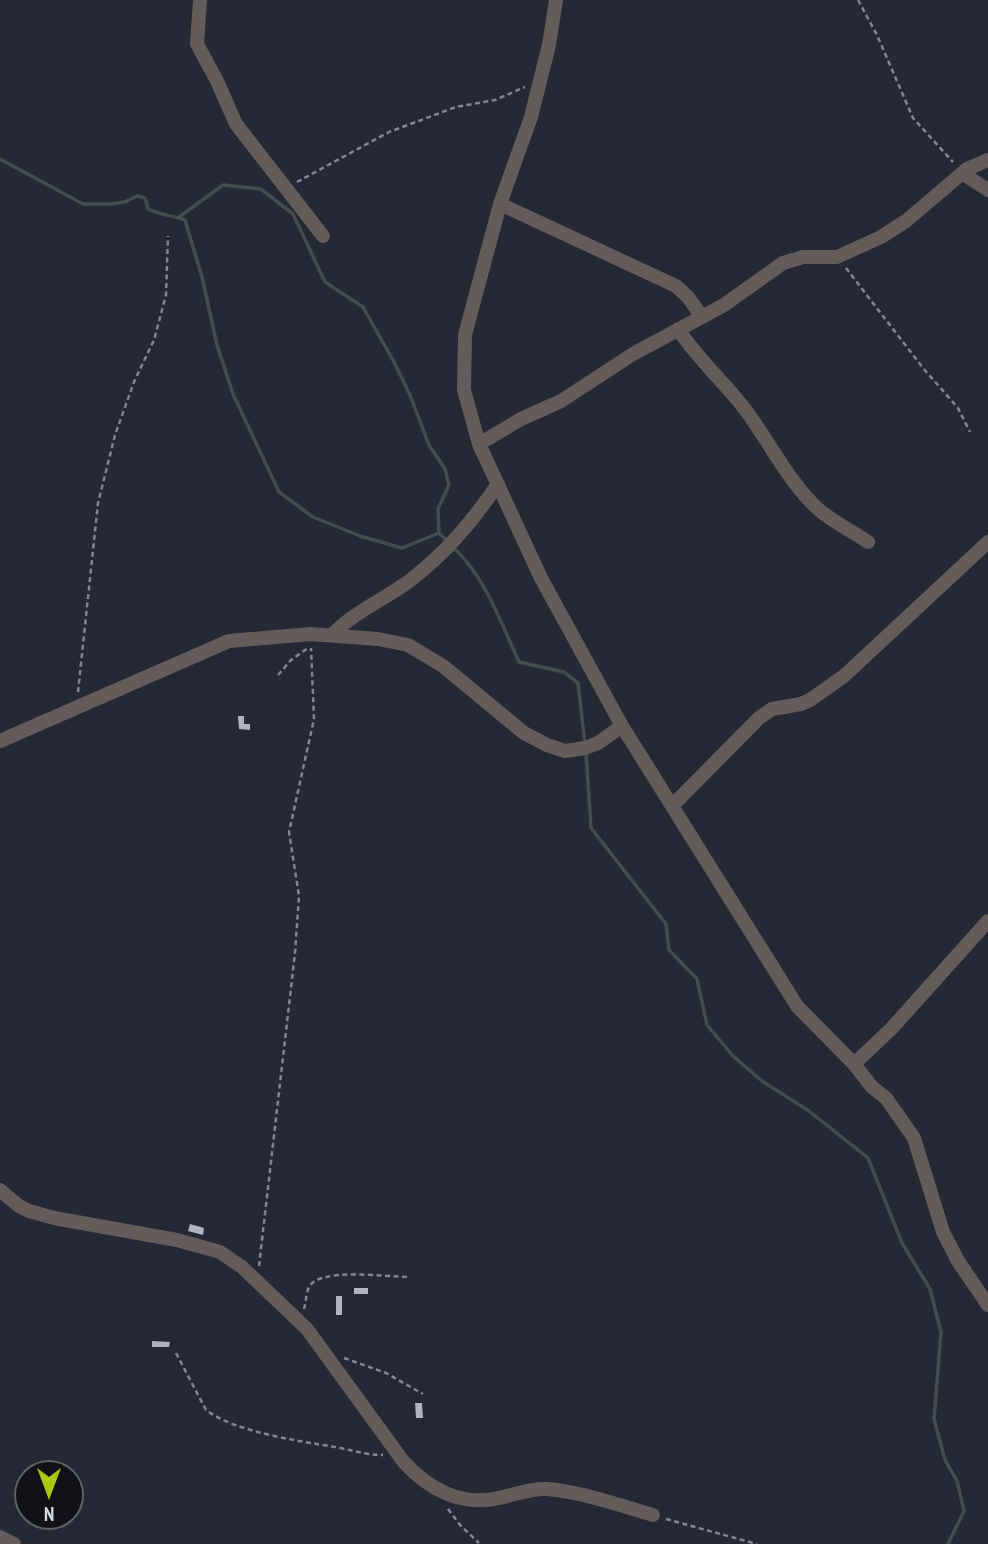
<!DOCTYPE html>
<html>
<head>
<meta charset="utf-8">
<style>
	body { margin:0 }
	#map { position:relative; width:988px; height:1544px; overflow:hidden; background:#252835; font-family:"PT Sans Narrow",sans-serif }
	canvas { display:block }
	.north { position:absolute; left:14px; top:1460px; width:70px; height:70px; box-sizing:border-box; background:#101217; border:2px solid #5f6168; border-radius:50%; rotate:180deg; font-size:19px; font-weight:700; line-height:28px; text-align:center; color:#d6d8e1 }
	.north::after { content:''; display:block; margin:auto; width:24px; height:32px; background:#abc615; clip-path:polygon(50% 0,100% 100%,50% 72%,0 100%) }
</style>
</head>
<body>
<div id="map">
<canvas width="988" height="1544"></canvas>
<div class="north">N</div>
</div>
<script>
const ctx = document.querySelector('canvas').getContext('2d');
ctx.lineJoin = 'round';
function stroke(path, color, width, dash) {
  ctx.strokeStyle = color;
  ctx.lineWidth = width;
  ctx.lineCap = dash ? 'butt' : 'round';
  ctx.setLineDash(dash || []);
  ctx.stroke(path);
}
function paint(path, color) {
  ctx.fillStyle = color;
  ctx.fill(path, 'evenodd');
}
const stream = new Path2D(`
	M0 159 83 204H109L125 202 137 196 145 198 148 209C160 215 172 215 185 220L202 277 217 345 233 394 279 492 313 517 360 536 402 548 439 533 448 542
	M179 217 223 185 261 189 293 214 325 282 363 307 394 362 410 395 429 445 445 469 449 485 438 509 439 533
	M454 548C487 580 500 621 519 662L564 672 578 683 585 745
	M586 752 591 828 666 924 669 950 697 979 707 1025 733 1056 762 1081 809 1111 868 1158 902 1243 930 1289 941 1332 934 1419 945 1460 957 1481 964 1511 948 1544`);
const building = new Path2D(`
	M238 716H244V724H250V730L239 729Z
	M190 1224 204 1228 203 1235 188 1231Z
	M354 1288H368V1294H354Z
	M336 1296H342V1315H336Z
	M152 1341 170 1342 169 1347H152Z
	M415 1403H422L423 1418H416Z`);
const path = new Path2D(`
	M858 0 877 35 913 118 953 162
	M297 182 389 132 456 107 495 100 525 87
	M846 268 923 368 958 408 970 432
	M278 675 291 660 308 648
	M78 692 98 503 115 435 134 382 154 340 166 295 168 236
	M259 1266 295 953 299 896 289 832 314 719 311 648
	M304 1309C306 1302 306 1293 309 1287 319 1267 387 1277 409 1277
	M176 1353 206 1410C235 1432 299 1441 335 1447 352 1450 366 1455 383 1455
	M344 1358 386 1373 423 1394
	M448 1509 460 1525 479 1543
	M666 1519 757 1544`);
const street = new Path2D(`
	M200 0 197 44 217 81 236 124 323 236
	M556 0 549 45 531 117 500 204 465 335 464 390 479 444 541 578 622 726 797 1006 854 1064 872 1087 886 1098 914 1138 943 1232 958 1261 988 1305
	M962 173 988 190
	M500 204 676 286 688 297 702 317
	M678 329C697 358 723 381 744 408 769 441 788 481 818 509 833 522 852 531 868 542
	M479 444 521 419 561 401 633 354 724 305 783 263 803 257H837L881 237 906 221 967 169 988 160
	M333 634C354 612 383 600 408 582 445 554 472 522 498 484
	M0 741 229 641 311 634 378 639 408 645 443 666 524 733 547 745 565 751 585 748 598 743 622 726
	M673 805 759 718 772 709 801 704 810 700 844 676 988 542
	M854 1064 892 1028 988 921
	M0 1190 19 1206 29 1211 54 1218 177 1240 220 1252 242 1267 307 1329 403 1461C428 1489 461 1507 499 1498 515 1495 530 1488 547 1489 583 1492 618 1505 653 1515
	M0 1537 14 1544`);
stroke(stream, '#424d50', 3.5);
paint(building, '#afb4c4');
stroke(path, '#848691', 2.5, [5, 3.5]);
stroke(street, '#645c5a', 14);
</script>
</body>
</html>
